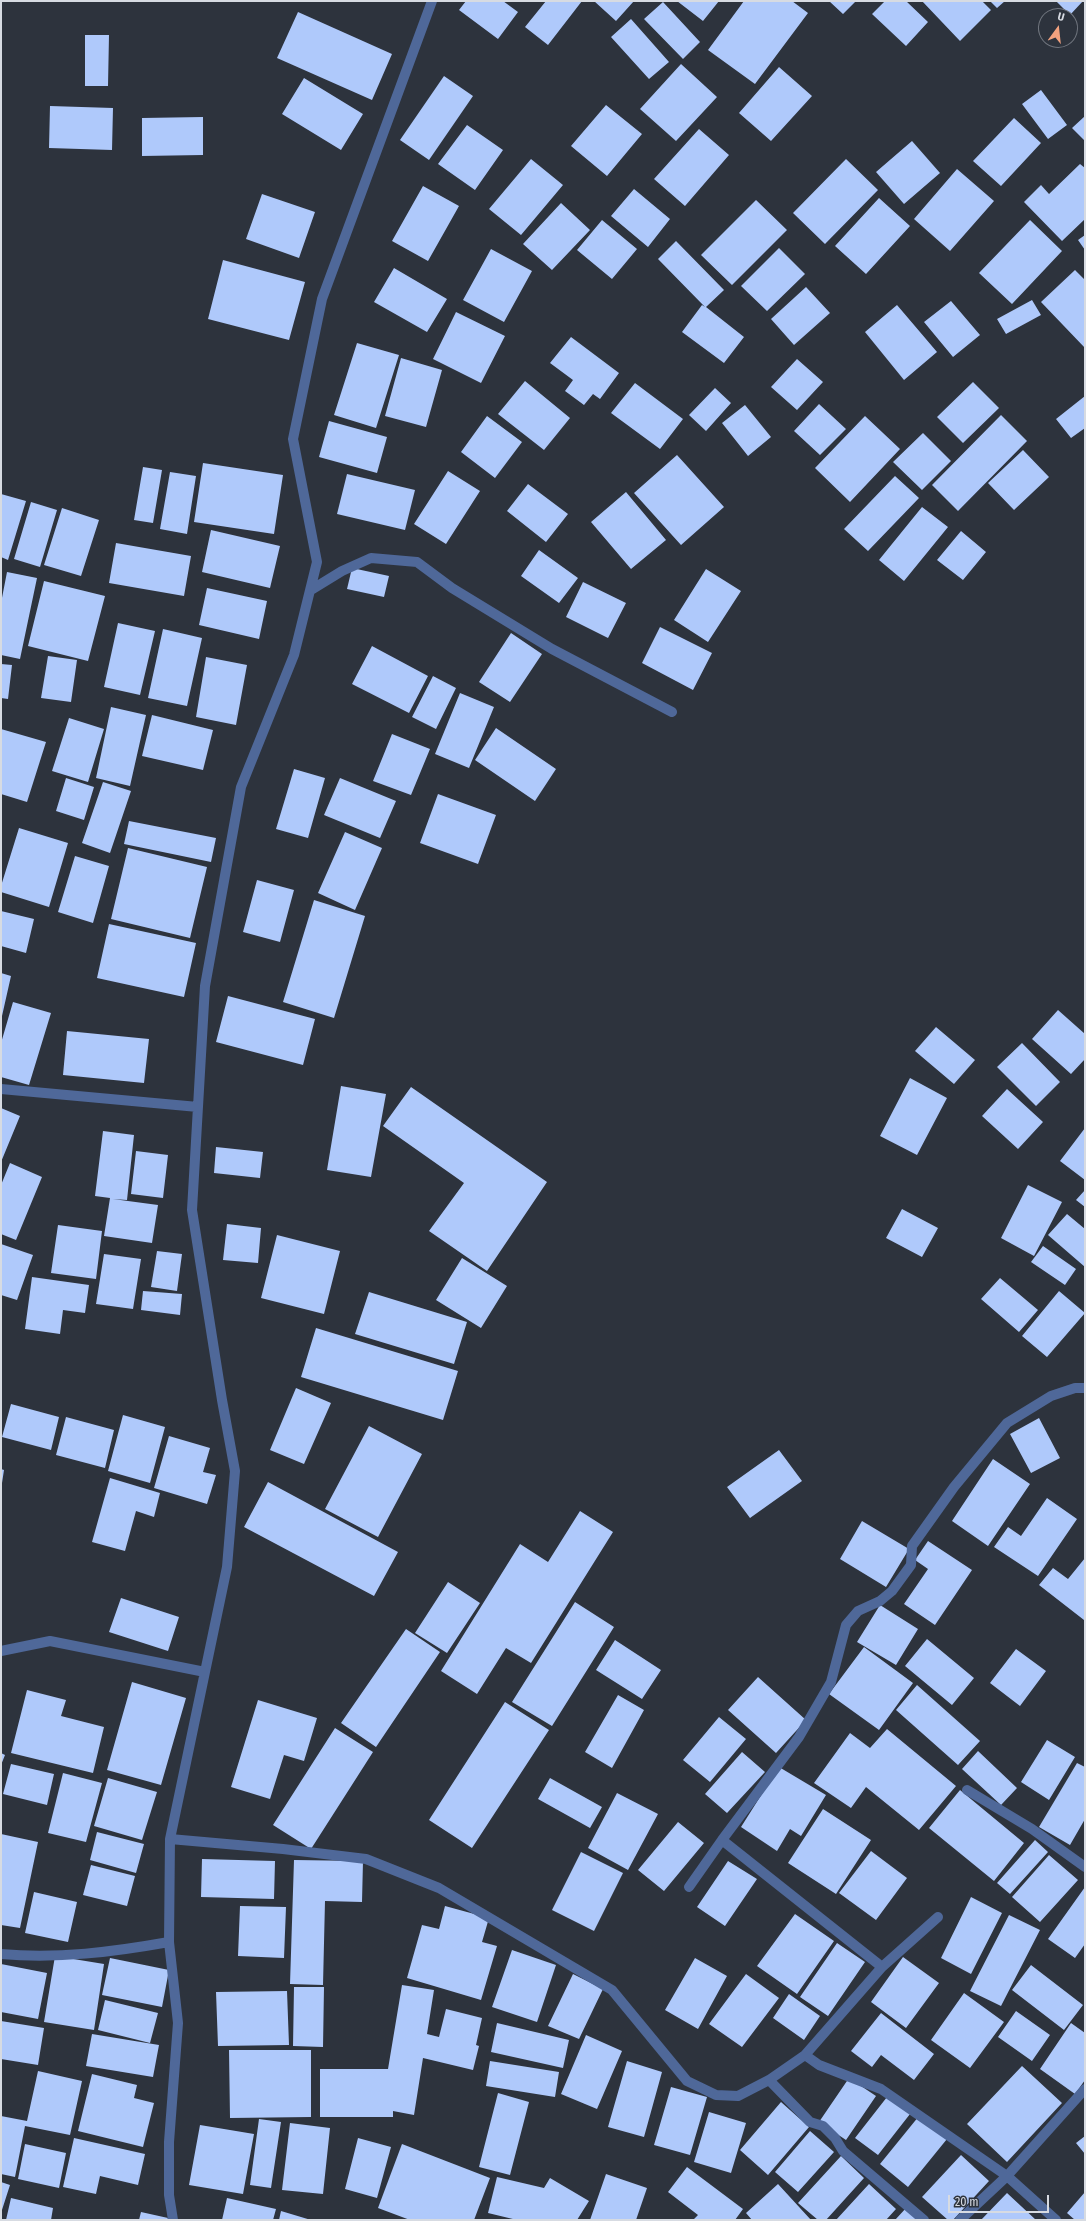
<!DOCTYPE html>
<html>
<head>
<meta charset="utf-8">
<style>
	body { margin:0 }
	#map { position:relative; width:1086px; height:2221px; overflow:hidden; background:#2d333d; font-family:"Fira Sans Condensed",sans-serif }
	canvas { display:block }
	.frame { position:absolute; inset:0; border:2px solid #d7dbe2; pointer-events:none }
	.north { position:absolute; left:1038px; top:8px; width:40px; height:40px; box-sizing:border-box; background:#2d333d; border:1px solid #71767f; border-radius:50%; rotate:15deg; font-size:11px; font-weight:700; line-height:16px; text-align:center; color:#d7dbe2 }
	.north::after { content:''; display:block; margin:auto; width:14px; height:18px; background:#f2a17e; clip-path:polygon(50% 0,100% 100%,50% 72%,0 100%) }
	.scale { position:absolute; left:948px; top:2195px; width:101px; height:18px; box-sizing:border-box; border:2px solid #d7dbe2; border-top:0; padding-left:5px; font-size:12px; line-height:14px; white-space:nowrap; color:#d7dbe2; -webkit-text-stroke:3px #2d333d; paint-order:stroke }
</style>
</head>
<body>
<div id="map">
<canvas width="1086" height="2221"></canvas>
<div class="frame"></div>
<div class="north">U</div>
<div class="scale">20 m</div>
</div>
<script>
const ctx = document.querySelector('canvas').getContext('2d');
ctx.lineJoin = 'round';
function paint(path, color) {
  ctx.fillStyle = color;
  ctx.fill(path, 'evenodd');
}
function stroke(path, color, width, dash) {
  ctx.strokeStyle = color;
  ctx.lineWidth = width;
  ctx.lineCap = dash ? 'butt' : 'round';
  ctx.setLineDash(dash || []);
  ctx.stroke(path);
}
const building = new Path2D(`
	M466 1H503L518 12 498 39 459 10Z
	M546 1H582L548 45 525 27Z
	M594 1H634L616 21Z
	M677 1H719L703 21Z
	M744 1H792L808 13 755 84 708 50Z
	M829 1H856L843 14Z
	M885 1H906L928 22 906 46 872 14Z
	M922 1H982L991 10 960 41Z
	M990 1H1005L997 8Z
	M1056 1H1083L1070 15Z
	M663 2 700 42 683 59 644 19Z
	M298 12 392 54 372 100 277 58Z
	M631 19 669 62 649 79 611 37Z
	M85 35H109L108 86H85Z
	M681 64 717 97 676 141 640 109Z
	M779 67 812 96 771 141 739 113Z
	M444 76 473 96 429 160 400 140Z
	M304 78 363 114 341 150 282 114Z
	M1041 90 1067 125 1048 139 1022 104Z
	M606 105 642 134 607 176 571 146Z
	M50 106 113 108 112 150 49 148Z
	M1085 116V141L1072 128Z
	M203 117V155L142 156V118Z
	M1014 118 1041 143 1001 186 973 161Z
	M467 125 503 150 475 190 438 164Z
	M699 129 729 155 685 206 654 179Z
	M912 141 940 173 904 204 876 172Z
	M531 159 563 185 521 235 489 209Z
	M846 159 878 190 825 244 793 213Z
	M1080 164 1085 168V219L1062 241 1024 202 1041 185 1049 194Z
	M957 169 994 201 950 251 914 219Z
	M423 186 459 206 428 261 392 241Z
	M634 189 670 219 648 247 611 216Z
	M262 194 315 212 299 258 246 239Z
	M879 198 910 226 866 274 835 246Z
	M756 200 787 230 732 285 701 255Z
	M561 203 590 230 552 270 523 244Z
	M602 220 637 249 612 279 577 250Z
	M1030 220 1062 251 1012 304 979 273Z
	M1085 235V250L1078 240Z
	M676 241 724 290 706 307 744 337 724 363 682 332 702 305 705 307 658 259Z
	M779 248 805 274 767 311 741 286Z
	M491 249 532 271 504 322 463 300Z
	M223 260 305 282 289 340 208 319Z
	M394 268 447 299 427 332 374 302Z
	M1075 270 1085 280V348L1041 302Z
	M806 287 830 313 794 345 771 319Z
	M1032 300 1041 315 1006 334 997 319Z
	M951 301 980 335 953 357 924 322Z
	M897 305 937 352 904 380 865 332Z
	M456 312 505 336 481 383 433 359Z
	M571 337 619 373 600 399 593 394 584 405 565 391 573 380 550 363Z
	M357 343 399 355 376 428 334 415Z
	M401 358 442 370 426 427 385 416Z
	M797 359 823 382 797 410 771 387Z
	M525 381 570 418 544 450 498 414Z
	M973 382 999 408 963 443 937 417Z
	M635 383 683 419 660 449 611 413Z
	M715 388 731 403 706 431 689 415Z
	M1085 396V428L1071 438 1056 419Z
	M819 404 846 429 820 455 794 431Z
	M745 405 771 437 748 456 722 423Z
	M1001 415 1027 441 958 511 932 485Z
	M487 416 522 442 495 478 461 452Z
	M865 416 900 449 850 502 815 468Z
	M329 421 387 437 377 473 319 457Z
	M923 433 951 461 922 490 893 462Z
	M1023 450 1049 477 1014 510 988 483Z
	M677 455 724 507 681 545 634 493Z
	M203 463 283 475 274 534 194 522Z
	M143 467 162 470 153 523 134 520Z
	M448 471 480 491 446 544 414 524Z
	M170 472 196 476 187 534 160 529Z
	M347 474 415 490 405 530 337 514Z
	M895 476 919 498 868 551 844 529Z
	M528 484 568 514 546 542 507 511Z
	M626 492 666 540 631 569 591 522Z
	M1 494 26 501 8 560 1 557Z
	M31 502 57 510 40 567 14 559Z
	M922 507 948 527 904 581 879 560Z
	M62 508 99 520 81 576 44 565Z
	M211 530 280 546 270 588 202 572Z
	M961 531 986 552 963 580 937 560Z
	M116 543 191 556 184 596 109 583Z
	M539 550 578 578 559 603 521 576Z
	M352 568 389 576 384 597 347 589Z
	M706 569 741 591 708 642 674 620Z
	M7 572 37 578 20 659 1 655V603Z
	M44 581 105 596 88 661 28 646Z
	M583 582 626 603 608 638 566 617Z
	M207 588 267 601 259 639 199 625Z
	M118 623 155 631 140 695 104 687Z
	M660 627 712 653 693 690 642 663Z
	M163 629 202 638 187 706 148 698Z
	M511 633 542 654 510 702 479 682Z
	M372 646 428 676 409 713 352 684Z
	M48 656 77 660 71 702 41 698Z
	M206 657 247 665 236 725 196 717Z
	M1 664 12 665 8 699 1 698Z
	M433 676 456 688 436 729 412 717Z
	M460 693 494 707 469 768 435 754Z
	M111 707 146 715 130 786 96 778Z
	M152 715 213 730 203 770 142 756Z
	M69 718 104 729 88 782 52 771Z
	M496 728 556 769 535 801 475 760Z
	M1 729 46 742 27 802 1 794Z
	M392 734 430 749 411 795 373 781Z
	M294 769 325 778 308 838 276 829Z
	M66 778 94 787 84 820 56 811Z
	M340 778 396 801 380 838 324 815Z
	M103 782 131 791 110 853 82 843Z
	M438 794 496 815 478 864 420 843Z
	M129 821 216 838 211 862 124 844Z
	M19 828 68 843 49 907 1 892V886Z
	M345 832 382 848 355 910 318 893Z
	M128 848 207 867 190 938 111 919Z
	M75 856 109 866 93 923 58 912Z
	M257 880 294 890 280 942 243 932Z
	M314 900 365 916 334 1018 283 1002Z
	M1 911 34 919 26 953 1 946Z
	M109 924 196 943 184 997 97 978Z
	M1 973 11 976 2 1016H1Z
	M228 996 315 1019 303 1065 216 1042Z
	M13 1002 51 1013 29 1085 1 1077V1043Z
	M1058 1010 1085 1034V1059L1071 1074 1032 1039Z
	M936 1027 975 1060 954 1084 915 1051Z
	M67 1031 149 1039 144 1083 63 1075Z
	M1022 1043 1060 1082 1036 1106 997 1067Z
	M910 1078 947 1098 917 1155 880 1136Z
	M341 1086 386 1094 371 1177 327 1170Z
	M411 1087 547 1182 487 1271 429 1231 464 1183 383 1126Z
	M1007 1089 1043 1122 1018 1149 982 1116Z
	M1 1108 20 1116 1 1162Z
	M1085 1128V1180L1060 1161Z
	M103 1131 134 1135 127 1200 113 1199 158 1205 152 1243 104 1236 110 1198 95 1196Z
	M216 1147 263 1152 260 1178 214 1173Z
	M136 1151 168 1155 163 1198 131 1194Z
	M10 1163 42 1177 16 1240 1 1234V1185Z
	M1028 1185 1062 1202 1034 1256 1001 1238Z
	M1085 1190V1207L1076 1200Z
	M902 1209 938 1228 922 1257 886 1238Z
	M1067 1214 1085 1229V1267L1048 1235Z
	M227 1224 261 1228 258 1263 223 1260Z
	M58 1225 102 1231 96 1279 51 1273Z
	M277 1235 340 1251 324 1314 261 1298Z
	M1 1244 33 1255 17 1300 1 1295Z
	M1043 1246 1076 1269 1065 1285 1031 1262Z
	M157 1251 182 1254 177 1291 151 1287Z
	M104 1254 141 1259 133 1309 96 1304Z
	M462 1258 507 1286 481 1328 436 1300Z
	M32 1277 89 1285 85 1313 63 1310 60 1334 25 1329Z
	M1000 1278 1038 1310 1019 1332 981 1299Z
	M143 1291 182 1294 180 1315 141 1310Z
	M1059 1291 1085 1313 1047 1357 1022 1336Z
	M369 1292 467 1322 454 1364 355 1334Z
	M316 1328 458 1371 443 1420 301 1377Z
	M296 1388 331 1403 304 1464 270 1450Z
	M11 1404 59 1417 51 1450 2 1437Z
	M123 1415 165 1427 150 1483 108 1471Z
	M66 1417 114 1430 105 1468 56 1455Z
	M1039 1418 1060 1458 1031 1473 1010 1434Z
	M369 1426 422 1454 378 1537 325 1509Z
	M169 1436 210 1448 203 1472 216 1475 207 1504 154 1488Z
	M779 1450 802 1481 750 1518 727 1487Z
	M993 1459 1030 1484 988 1546 952 1521Z
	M1 1469 4 1470 2 1483H1Z
	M110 1478 160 1493 154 1517 136 1511 125 1551 92 1542Z
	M268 1482 398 1552 374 1596 244 1527Z
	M1047 1498 1077 1519 1038 1576 994 1547 1008 1527 1021 1536Z
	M580 1511 613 1532 531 1663 506 1648 477 1694 441 1671 520 1544 548 1562Z
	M862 1521 909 1549 886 1587 840 1559Z
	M928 1541 972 1570 935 1625 904 1604 928 1569 915 1560Z
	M1085 1558V1618L1084 1620 1039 1585 1053 1568 1068 1579Z
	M448 1582 480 1603 447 1653 415 1633Z
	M121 1598 179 1617 168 1651 109 1632Z
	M575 1602 614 1627 552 1726 512 1702Z
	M880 1605 918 1629 896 1665 857 1642Z
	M406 1629 440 1652 376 1747 341 1723Z
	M927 1639 974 1678 952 1705 905 1666Z
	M615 1640 661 1670 642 1699 596 1670Z
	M864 1647 913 1683 879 1730 829 1694Z
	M1016 1649 1046 1671 1020 1706 990 1683Z
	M758 1677 806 1720 776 1753 728 1710Z
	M132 1682 186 1698 161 1785 107 1770Z
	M917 1685 980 1741 958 1765 896 1710Z
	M27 1690 66 1700 61 1716 104 1727 93 1773 11 1753Z
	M618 1695 644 1710 612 1768 585 1752Z
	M258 1700 317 1718 304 1761 284 1755 270 1799 231 1787Z
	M505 1702 549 1730 472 1848 429 1820Z
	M719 1717 746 1739 710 1782 683 1760Z
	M335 1728 373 1752 311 1849 273 1825Z
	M887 1729 956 1786 919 1830 866 1787 851 1808 814 1783 850 1733 870 1748Z
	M1047 1740 1075 1757 1049 1800 1021 1782Z
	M978 1751 1017 1788 1001 1805 962 1769Z
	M742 1752 765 1772 727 1813 705 1794Z
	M1 1753 5 1755 1 1765Z
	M1077 1763 1085 1767V1819L1070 1845 1039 1827Z
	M11 1764 54 1774 47 1805 3 1794Z
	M779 1767 826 1795 801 1836 790 1829 777 1851 741 1827Z
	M63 1773 102 1783 86 1842 48 1833Z
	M108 1778 157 1792 142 1840 94 1826Z
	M550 1778 602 1807 590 1828 538 1799Z
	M960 1790 1024 1843 994 1881 929 1828Z
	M617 1793 658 1814 628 1870 588 1848Z
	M823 1809 871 1840 836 1894 788 1863Z
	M678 1822 704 1843 664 1891 638 1870Z
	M97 1832 144 1844 136 1873 90 1860Z
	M1 1834 38 1842 20 1928 1 1925Z
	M1035 1840 1048 1852 1010 1894 997 1883Z
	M871 1851 907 1878 876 1920 839 1893Z
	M581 1852 623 1873 594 1931 552 1910Z
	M1049 1855 1078 1880 1040 1922 1012 1897Z
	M202 1859 275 1861 274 1899 201 1897Z
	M294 1860 363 1861 362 1902 325 1901 323 1985 290 1984Z
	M728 1861 757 1879 725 1926 697 1907Z
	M91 1865 135 1876 127 1906 83 1895Z
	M1085 1887V1944L1075 1958 1048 1939Z
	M34 1892 77 1902 68 1942 25 1933Z
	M971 1897 1002 1913 971 1974 941 1958Z
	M240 1906 286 1907 284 1958 238 1956Z
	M445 1906 489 1918 482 1942 497 1946 481 2000 407 1978 422 1925 439 1929Z
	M795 1914 834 1941 797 1994 757 1966Z
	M1009 1915 1040 1930 1001 2006 970 1991Z
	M837 1943 865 1962 828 2016 800 1997Z
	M512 1950 556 1965 537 2022 492 2007Z
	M55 1956 104 1964 94 2030 44 2022Z
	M903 1957 939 1983 906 2028 871 2002Z
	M110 1958 169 1970 162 2007 102 1995Z
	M695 1958 727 1976 698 2029 665 2010Z
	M1 1964 47 1973 38 2019 1 2012Z
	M1031 1965 1083 2005 1064 2030 1012 1990Z
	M573 1974 603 1989 579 2039 548 2026Z
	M746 1974 779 1998 742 2047 709 2024Z
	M402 1985 434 1990 427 2034 439 2037 446 2009 482 2018 476 2045 479 2046 473 2070 423 2058 414 2115 393 2111V2117H320V2069H388Z
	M294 1987H324L323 2047 293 2046Z
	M287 1991 289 2045 218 2046 216 1992Z
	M964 1993 1004 2022 970 2068 931 2040Z
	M789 1994 820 2016 804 2040 773 2018Z
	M105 2000 158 2013 150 2043 98 2030Z
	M1016 2011 1050 2035 1032 2061 998 2037Z
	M881 2013 934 2054 914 2080 881 2055 872 2067 851 2051Z
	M1 2021 44 2028 38 2065 1 2059Z
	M497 2023 569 2040 563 2068 491 2052Z
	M1071 2023 1085 2033V2080L1075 2094 1040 2069Z
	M92 2034 159 2045 153 2077 86 2066Z
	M586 2035 622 2051 597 2109 561 2094Z
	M229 2050H311V2117L230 2118Z
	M490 2061 559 2072 555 2097 486 2086Z
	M627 2061 662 2072 644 2137 608 2127Z
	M1022 2066 1062 2103 1007 2162 967 2124Z
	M38 2071 82 2081 70 2135 25 2126 15 2177 1 2174V2116L27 2121Z
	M92 2074 137 2085 134 2098 154 2103 143 2147 78 2131Z
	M849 2078 876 2096 846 2140 819 2122Z
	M671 2087 707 2097 690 2155 654 2145Z
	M498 2093 529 2102 510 2175 479 2167Z
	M887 2097 910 2114 878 2155 855 2138Z
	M781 2102 809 2127 768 2175 740 2150Z
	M709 2112 746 2123 731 2173 694 2162Z
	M919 2116 947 2139 908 2187 880 2164Z
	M259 2119 281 2122 271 2188 250 2185Z
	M290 2123 330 2128 323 2194 282 2190Z
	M200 2125 254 2134 243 2194 189 2185Z
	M810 2131 834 2152 798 2192 775 2172Z
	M1085 2136V2154L1076 2143Z
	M74 2138 145 2154 138 2185 100 2176 96 2194 63 2187Z
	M358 2138 391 2147 377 2198 345 2189Z
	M25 2144 66 2153 59 2188 18 2179Z
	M402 2144 490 2178 474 2220H410L378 2208Z
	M961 2155 989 2181 953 2220H948L922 2197Z
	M841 2156 864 2178 826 2220H818L798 2203Z
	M687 2167 743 2209 735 2220H693L698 2215 668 2192Z
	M606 2174 647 2188 636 2220H590Z
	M497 2177 544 2188 550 2178 589 2201 577 2220H517L488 2213Z
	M1 2182 10 2185 1 2213Z
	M778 2184 811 2220H752L746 2213Z
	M869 2184 896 2209 886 2220H836Z
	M1085 2192V2220H1075L1067 2213Z
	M1007 2193 1036 2220H981Z
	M11 2198 53 2208 51 2220H6Z
	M227 2198 276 2209 273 2220H222Z
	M907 2207 921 2220H895Z
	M281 2211 311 2220H279Z
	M141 2212 168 2218 167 2220H139Z`);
const minor = new Path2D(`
	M311 590 342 571 371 558 417 562 452 588 552 649 672 712
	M1 1089 198 1107
	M1 1651 50 1641 205 1672
	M967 1790 1032 1829 1085 1867
	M170 1839 283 1849 366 1859 439 1888 612 1990 687 2081 716 2095 738 2096 769 2080 805 2055 819 2065 881 2089 1007 2176 1056 2220
	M722 1840 882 1967
	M689 1887 722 1840 799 1737 831 1682 846 1625 858 1611 880 1601 892 1591 911 1565 912 1546 954 1487 1007 1423 1051 1396 1075 1388H1085
	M1 1954C58 1959 113 1952 169 1942
	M805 2055 882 1967 938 1917
	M769 2080 810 2122 823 2126 835 2138 843 2151 924 2220
	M173 2220 169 2195V2142L178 2023 169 1942 170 1839 227 1567 235 1471 222 1400 192 1210 205 986 241 787 294 655 317 562 293 439 322 299 432 1
	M960 2220 1007 2176 1085 2089`);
paint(building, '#afc9fb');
stroke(minor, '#4f6899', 10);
</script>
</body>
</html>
